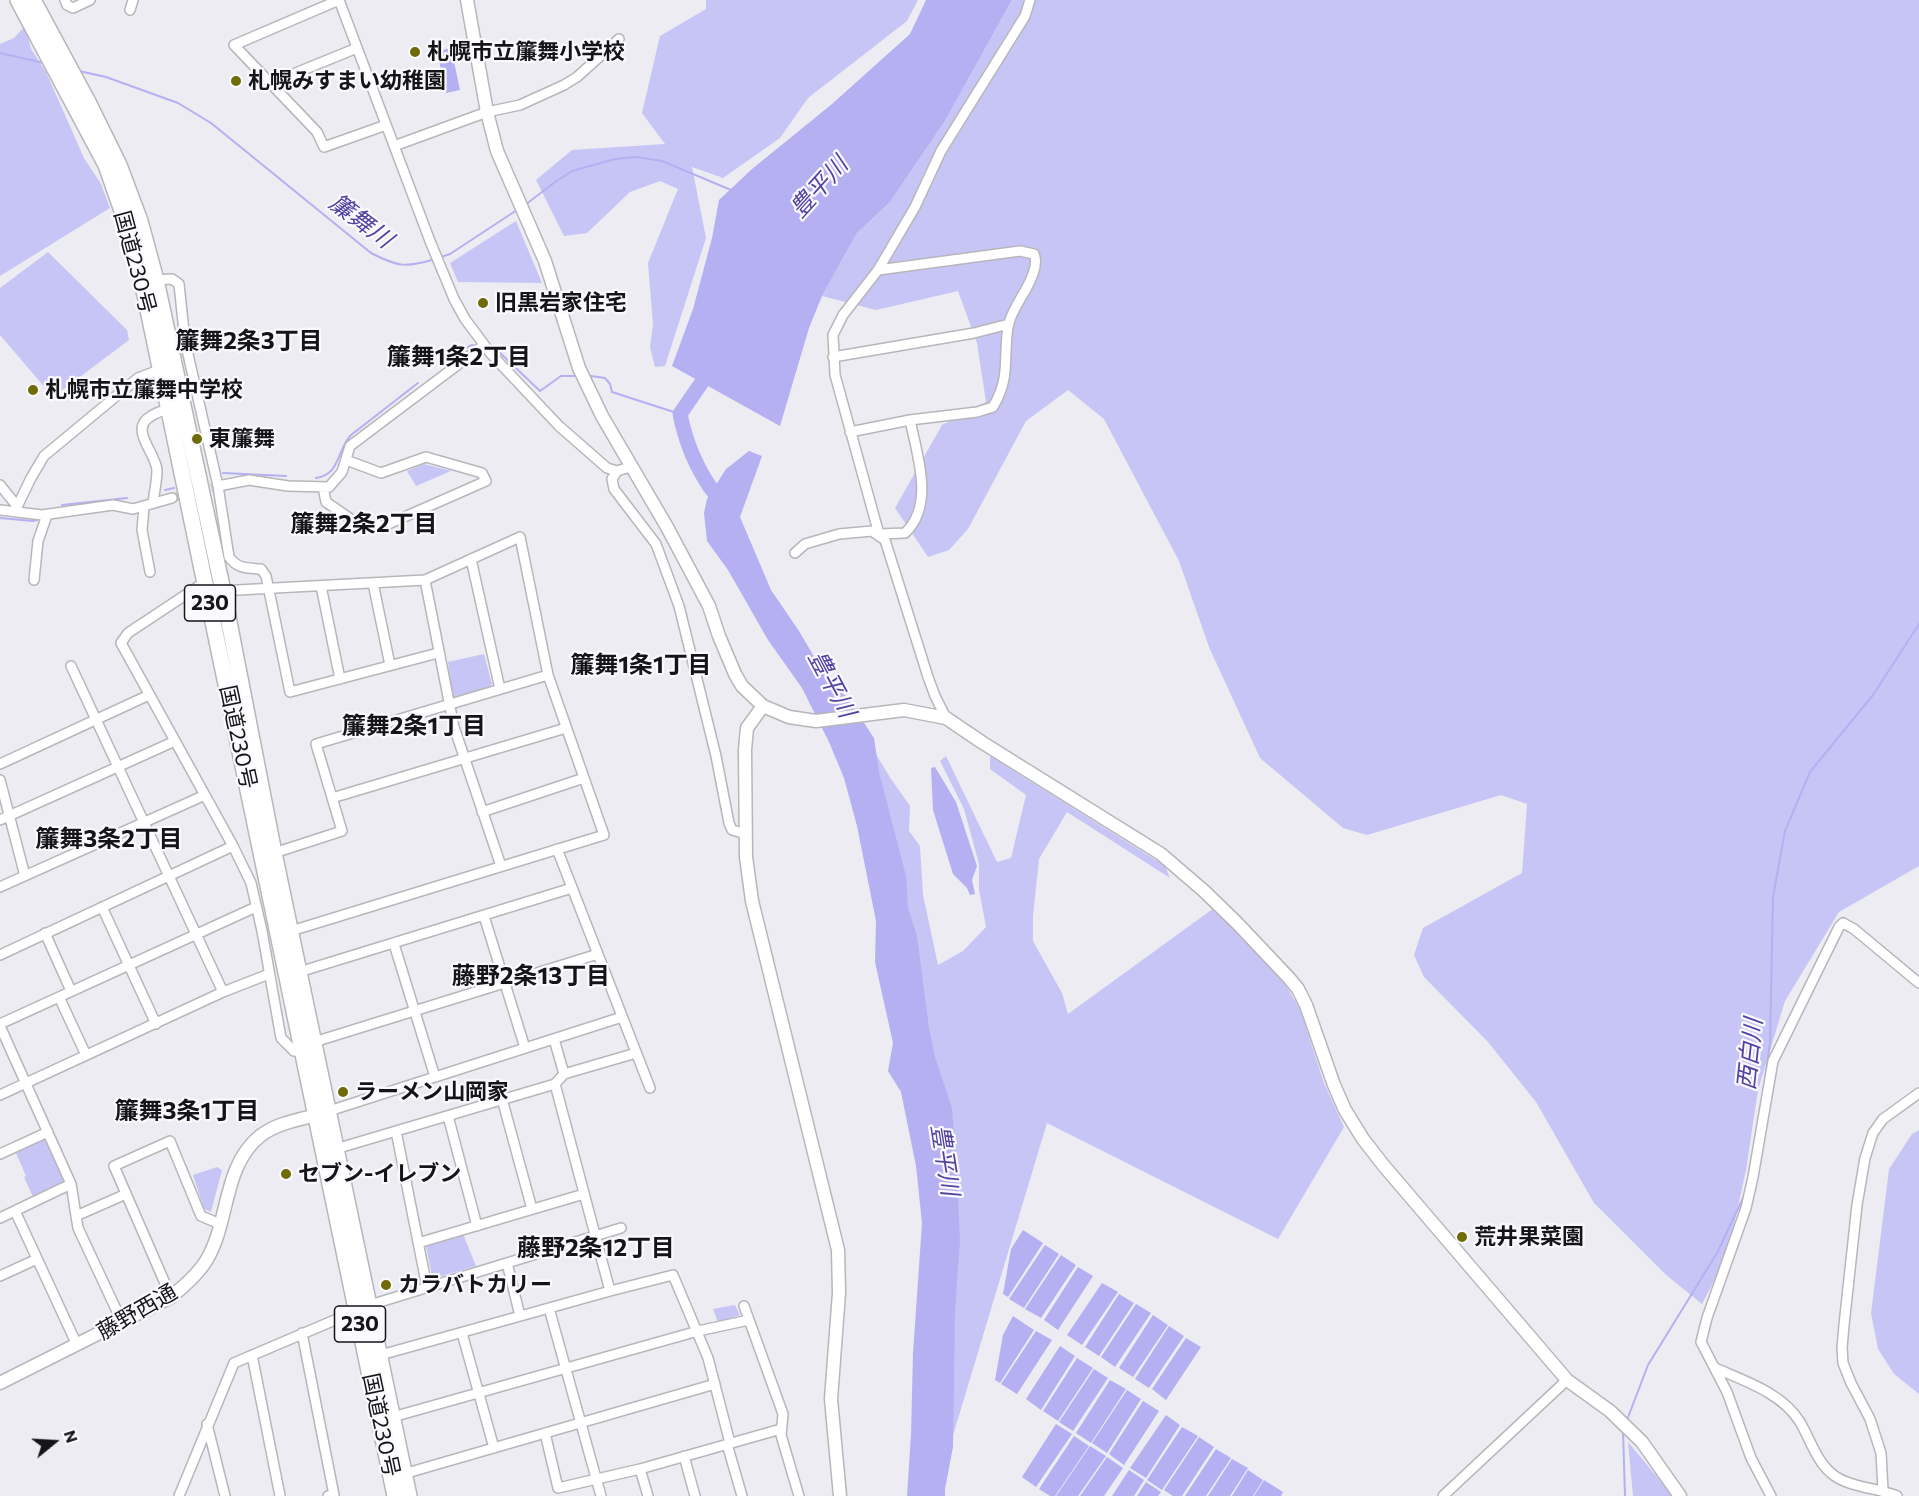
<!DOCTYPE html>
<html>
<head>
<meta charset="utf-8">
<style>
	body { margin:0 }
	#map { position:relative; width:1919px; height:1496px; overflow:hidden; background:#ececf2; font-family:Commissioner,sans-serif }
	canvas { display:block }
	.north { position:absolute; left:24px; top:1412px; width:60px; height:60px; -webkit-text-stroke:4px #fafafe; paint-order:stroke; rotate:72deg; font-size:16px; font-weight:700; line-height:24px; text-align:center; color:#151517 }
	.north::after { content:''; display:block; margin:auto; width:21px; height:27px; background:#151517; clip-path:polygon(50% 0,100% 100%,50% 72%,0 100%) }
</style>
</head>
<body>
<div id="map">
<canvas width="1919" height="1496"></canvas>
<div class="north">N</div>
</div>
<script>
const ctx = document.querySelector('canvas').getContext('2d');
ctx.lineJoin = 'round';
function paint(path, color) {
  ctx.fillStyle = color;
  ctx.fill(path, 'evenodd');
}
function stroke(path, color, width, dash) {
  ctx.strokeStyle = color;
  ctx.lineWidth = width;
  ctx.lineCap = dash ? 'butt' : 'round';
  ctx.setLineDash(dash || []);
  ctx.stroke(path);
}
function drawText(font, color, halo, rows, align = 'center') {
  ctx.font = font + ' Commissioner,"Noto Sans JP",sans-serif';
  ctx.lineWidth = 4.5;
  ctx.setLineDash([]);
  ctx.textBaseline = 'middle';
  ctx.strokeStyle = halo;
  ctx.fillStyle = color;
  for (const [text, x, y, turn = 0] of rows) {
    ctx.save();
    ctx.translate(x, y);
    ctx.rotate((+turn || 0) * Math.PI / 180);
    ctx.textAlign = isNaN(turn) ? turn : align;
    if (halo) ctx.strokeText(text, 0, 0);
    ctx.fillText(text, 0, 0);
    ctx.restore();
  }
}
const green = new Path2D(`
	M706 0H918L907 21 808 98 780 138 723 178 692 167 706 238 665 366 655 367 650 347 653 325 648 263 678 189 660 181 630 192 587 233 564 236 536 180 572 150 665 144 642 113 660 36 706 9Z
	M1012 0H1919V866L1839 912 1785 1001 1758 1090 1746 1170 1727 1256 1702 1304 1665 1274 1594 1203 1536 1102 1488 1042 1424 977 1414 955 1423 928 1522 873 1527 804 1501 795 1367 835 1343 828 1260 758 1209 647 1179 561 1104 419 1068 390 1026 421 968 529 949 550 928 557 895 508 942 425 986 402 977 343 958 291 876 310 822 296 857 233 890 202 945 121Z
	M25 26 31 49 46 72 84 158 101 184 110 208 0 276V44L14 38Z
	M516 221 542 283 458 282 450 263Z
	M48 252 127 330 129 340 53 397 0 335V288Z
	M424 464 451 471 416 486 407 471Z
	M484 654 492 684 488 688 454 697 452 695 448 662Z
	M860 728 891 779 910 806 909 831 920 846 923 895 938 965 963 951 986 927 979 890V864L964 809 940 761 946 756 997 862 1011 858 1026 795 990 769V756L1165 866 1170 878 1067 812 1039 859 1033 916V941L1062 993 1068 1014 1214 908 1282 979 1300 1009 1324 1083 1344 1127 1278 1239 1047 1123 951 1442 948 1180Z
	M1919 1130V1394L1894 1374 1878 1349 1871 1313 1889 1169 1912 1134Z
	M46 1139 63 1180 62 1184 33 1197 24 1177 26 1176 16 1153Z
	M217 1167 222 1170 211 1212 204 1209 193 1175Z
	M463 1234 476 1266 435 1278 432 1276 426 1246Z
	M735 1305 740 1315 718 1322 713 1309Z
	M1628 1442 1673 1496H1633Z`);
const water = new Path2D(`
	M926 0H1012L945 121 890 202 857 233 822 296 809 328 780 426 672 366 693 309 712 238 719 200 752 169 832 104 910 34Z
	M451 48 460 90 446 93 437 51Z
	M749 451 762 456 740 517 771 590 799 631 830 684 846 696 874 738 879 772 906 876 908 908 917 936 929 1028 935 1057 952 1108 957 1175 960 1240 955 1312 953 1447 945 1489V1496H907L911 1434 913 1353 922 1223 916 1166 901 1092 888 1071 893 1043 875 962 876 921 857 826 844 778 829 742 802 688 768 640 728 570 707 541 704 513 707 499 726 469Z
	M935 767 956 802 977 866 972 880 975 894 970 895 967 888 953 874 933 810 931 768Z
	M1023 1230 1043 1243 1008 1297 1003 1294 1011 1249Z
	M1045 1245 1059 1254 1024 1308 1009 1299Z
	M1061 1255 1076 1265 1041 1318 1025 1309Z
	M1078 1267 1093 1276 1058 1330 1044 1320Z
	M1102 1283 1118 1292 1082 1345 1067 1335Z
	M1119 1294 1134 1303 1099 1356 1085 1347Z
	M1136 1304 1151 1313 1115 1367 1101 1357Z
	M1153 1315 1168 1325 1133 1377 1119 1368Z
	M1013 1316 1034 1330 1000 1383 995 1380 1003 1335Z
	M1169 1326 1184 1336 1149 1388 1135 1379Z
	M1036 1331 1052 1340 1017 1394 1001 1384Z
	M1186 1338 1201 1347 1166 1400 1152 1389Z
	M1060 1346 1075 1356 1041 1410 1026 1399Z
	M1077 1358 1093 1368 1058 1421 1043 1411Z
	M1094 1369 1108 1378 1073 1431 1059 1422Z
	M1110 1380 1126 1389 1091 1443 1076 1433Z
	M1127 1390 1141 1399 1107 1453 1092 1443Z
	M1143 1401 1159 1411 1124 1465 1109 1454Z
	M1166 1415 1180 1425 1146 1478 1130 1468Z
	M1056 1424 1072 1434 1036 1487 1022 1477Z
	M1182 1427 1198 1436 1162 1490 1147 1480Z
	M1074 1436 1089 1446 1055 1496H1050L1039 1489Z
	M1199 1437 1214 1447 1182 1496H1173L1164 1490Z
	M1090 1446 1106 1456 1078 1496H1056Z
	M1216 1449 1231 1458 1206 1496H1185Z
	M1107 1457 1123 1468 1104 1496H1080Z
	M1232 1459 1248 1468 1230 1496H1208Z
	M1129 1470 1144 1480 1134 1496H1112Z
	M1248 1470 1263 1480 1253 1496H1232Z
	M1264 1480 1283 1492 1281 1496H1254Z
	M1146 1482 1161 1492 1158 1496H1137Z`);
const stream = new Path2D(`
	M0 53 44 63
	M79 71 106 77 178 103 211 123 371 253C398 267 406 268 435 259
	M525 205 555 182 572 171 615 159 636 157 662 161 731 190
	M441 257 450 254 517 210
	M493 350 498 351 540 391 561 376H575
	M456 353 472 345 475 346
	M591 376 605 378 610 384 612 392 680 414
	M223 473 286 476
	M316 478C341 474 336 451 351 435L418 383
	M165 490 174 488
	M62 505 127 498
	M0 518 33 521 37 520
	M1762 1101 1770 1043 1773 897 1785 831 1810 772 1873 695 1919 624
	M1627 1420 1648 1365 1717 1253 1745 1194
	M1623 1431 1625 1496`);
const river = new Path2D(`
	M713 366 680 414C685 439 695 465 710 487 715 494 720 498 723 507`);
const minorTunnel = new Path2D(`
	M172 498 218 486`);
const minor = new Path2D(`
	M65 0 67 5 73 8 90 0
	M339 0 430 241 454 299 465 319 491 354 559 426 607 468 617 471 630 467
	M339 0 234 45 317 132 324 147 386 125
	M130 10 133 0
	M271 83 357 48
	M394 146 487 112 520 105 564 85 577 77 619 39
	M153 280 172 279 179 284 185 341 218 486 229 557C238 569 246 568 261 569L266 576 290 692 438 653
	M833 357 974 333 1009 324
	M910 420C917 455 935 505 905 533L879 534 835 375 833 335 843 315 878 270 915 207 941 151 1025 16 1030 0
	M850 432 910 420 977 412 993 407C1011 377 1003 358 1008 327 1010 314 1020 300 1026 289 1031 280 1039 264 1034 254L1020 251 878 270
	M617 471 612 479 614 489 656 544 679 606 716 756 729 823 732 830 746 834
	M0 485 17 506
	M218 486 249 480 288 486 329 487 342 472 350 446 484 345
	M323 487 326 502 358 524 384 526 486 481 482 473 426 457 381 473 346 460
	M153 503C154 493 157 481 157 470 156 454 132 432 147 419 154 413 163 410 173 409
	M144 507 142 530 150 572
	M0 510 42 515 113 505 133 509 172 498
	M15 511 31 478 44 456 138 378 164 368
	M795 553 805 544 839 534 872 531 885 540 928 677 935 696 946 718
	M471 559 500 689
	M34 580 38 541 47 515
	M425 580 454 727 501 866
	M205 582 128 633 121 643 233 846
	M373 583 390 665
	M321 586 340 679
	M219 591 425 580 520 537 548 675 604 835 291 931
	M71 666 223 992
	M0 764 149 695
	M0 780 25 876
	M332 798 566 728
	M482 812 584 778
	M0 820 175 741
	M557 849 650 1088
	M274 853 342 831 316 744 548 675
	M0 887 205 795
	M102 907 156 1024
	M484 916 525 1048
	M45 933 71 991
	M394 944 435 1077
	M0 955 233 846 251 883 262 931 281 1038 294 1051 304 1052
	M299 972 572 888
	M59 997 86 1055
	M0 1024 256 907
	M0 1026 71 1184 78 1228 122 1322
	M554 1039 564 1074
	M314 1042 598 954
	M555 1084 564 1074 636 1053
	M0 1095 223 992 269 974
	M502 1099 532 1209
	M329 1111 622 1017
	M448 1116 477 1226
	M396 1131 427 1287
	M332 1150 555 1084 610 1291 377 1356
	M0 1154 48 1132
	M15 1211 77 1345
	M76 1216 126 1194
	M0 1218 71 1184
	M418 1243 584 1194
	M507 1263 520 1316
	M0 1276 37 1259
	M610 1291 673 1275 708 1358 730 1443
	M171 1297 114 1166 170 1141 201 1216 220 1224
	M744 1306 783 1414 781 1435 799 1496
	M549 1308 601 1496
	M302 1333 334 1495 328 1496
	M462 1333 494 1448
	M252 1355 280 1496
	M1715 1368C1745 1381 1782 1393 1800 1422 1810 1439 1816 1460 1831 1473 1846 1487 1878 1488 1897 1496
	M389 1418 698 1331 749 1320
	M207 1424 225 1496
	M545 1433 558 1488 640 1469 781 1429
	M727 1444 742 1496
	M684 1456 695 1496
	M640 1469 648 1496
	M400 1475 715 1384
	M1883 1490 1881 1453 1870 1419 1851 1383 1843 1363 1842 1348 1844 1325 1857 1205 1865 1158 1873 1133 1883 1119 1919 1093
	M179 1496 234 1363 370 1305 621 1228
	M1443 1496 1567 1380
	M1771 1496 1751 1458 1727 1392 1701 1342 1707 1318 1746 1208 1753 1177 1773 1061 1839 927 1843 923 1854 929 1919 983`);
const tertiary = new Path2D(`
	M467 0 487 112 497 151 545 261 579 368 602 416 667 527 709 606 719 636 735 674 742 686 763 706 789 717 816 721 904 710 946 718 983 743 1161 854 1204 891 1236 922 1289 978 1298 989 1306 1005 1334 1085 1345 1110 1363 1139 1384 1166 1567 1380 1610 1411 1642 1442 1680 1496
	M763 706 747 728 745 750 746 857 752 901 838 1250 839 1293 831 1399 840 1496
	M0 1383 171 1297C184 1286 197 1275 206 1261 230 1222 222 1167 260 1136 278 1122 303 1119 324 1113`);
const trunk = new Path2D(`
	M18 0 106 165 127 225 142 281 395 1496
	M33 0 88 102 119 165 140 221 156 280 223 591 274 853 409 1496`);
const markers = [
	[415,52,6,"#6f6b07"],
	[236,81,6,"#6f6b07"],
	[483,303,6,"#6f6b07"],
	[33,390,6,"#6f6b07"],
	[197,439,6,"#6f6b07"],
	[343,1092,6,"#6f6b07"],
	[286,1174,6,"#6f6b07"],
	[1462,1237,6,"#6f6b07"],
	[386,1285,6,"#6f6b07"]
];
const shields = [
	[210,603,51],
	[360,1324,51]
];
const shieldNames = [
	["230",210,603],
	["230",360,1324]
];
const poiNames = [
	["札幌市立簾舞小学校",427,52],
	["札幌みすまい幼稚園",248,81],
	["旧黒岩家住宅",495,303],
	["札幌市立簾舞中学校",45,390],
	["東簾舞",209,439],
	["ラーメン山岡家",355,1092],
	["セブン-イレブン",298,1174],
	["荒井果菜園",1474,1237],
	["カラバトカリー",398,1285]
];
const streetNames = [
	["国道230号",135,262,75],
	["国道230号",238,737,78],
	["藤野西通",137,1312,-30],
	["国道230号",381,1425,78]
];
const waterNames = [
	["豊平川",819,187,-48],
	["簾舞川",361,221,37],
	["豊平川",832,684,62],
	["西白川",1750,1054,-84],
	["豊平川",945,1160,81]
];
const neighbourhoodNames = [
	["簾舞2条3丁目",249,341],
	["簾舞1条2丁目",459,357],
	["簾舞2条2丁目",364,524],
	["簾舞1条1丁目",641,665],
	["簾舞2条1丁目",414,726],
	["簾舞3条2丁目",109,839],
	["藤野2条13丁目",531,976],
	["簾舞3条1丁目",187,1111],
	["藤野2条12丁目",596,1248]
];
paint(green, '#c7c5f5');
paint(water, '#b4b0f2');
stroke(stream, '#b4b0f2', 2);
stroke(river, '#b4b0f2', 15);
stroke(minorTunnel, '#ccccd1', 9, [9, 4.5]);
stroke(minor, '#b6b6bb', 12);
stroke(tertiary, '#b6b6bb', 15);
stroke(trunk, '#b6b6bb', 18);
stroke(minor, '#fff', 9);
stroke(tertiary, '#fff', 12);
stroke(trunk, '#fff', 15);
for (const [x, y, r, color] of markers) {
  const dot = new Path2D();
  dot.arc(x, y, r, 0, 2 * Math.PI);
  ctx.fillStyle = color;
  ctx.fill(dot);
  stroke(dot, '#fafafe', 2);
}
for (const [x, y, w] of shields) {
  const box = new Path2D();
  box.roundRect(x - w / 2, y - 18, w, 36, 4.5);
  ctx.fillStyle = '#fafafe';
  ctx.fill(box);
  stroke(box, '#151517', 1.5);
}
drawText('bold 21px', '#151517', null, shieldNames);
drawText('bold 22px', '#151517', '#fafafe', poiNames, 'left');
drawText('22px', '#151517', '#fafafe', streetNames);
drawText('italic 24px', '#5342a1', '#fafafe', waterNames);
drawText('bold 24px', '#151517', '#fafafe', neighbourhoodNames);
</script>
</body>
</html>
